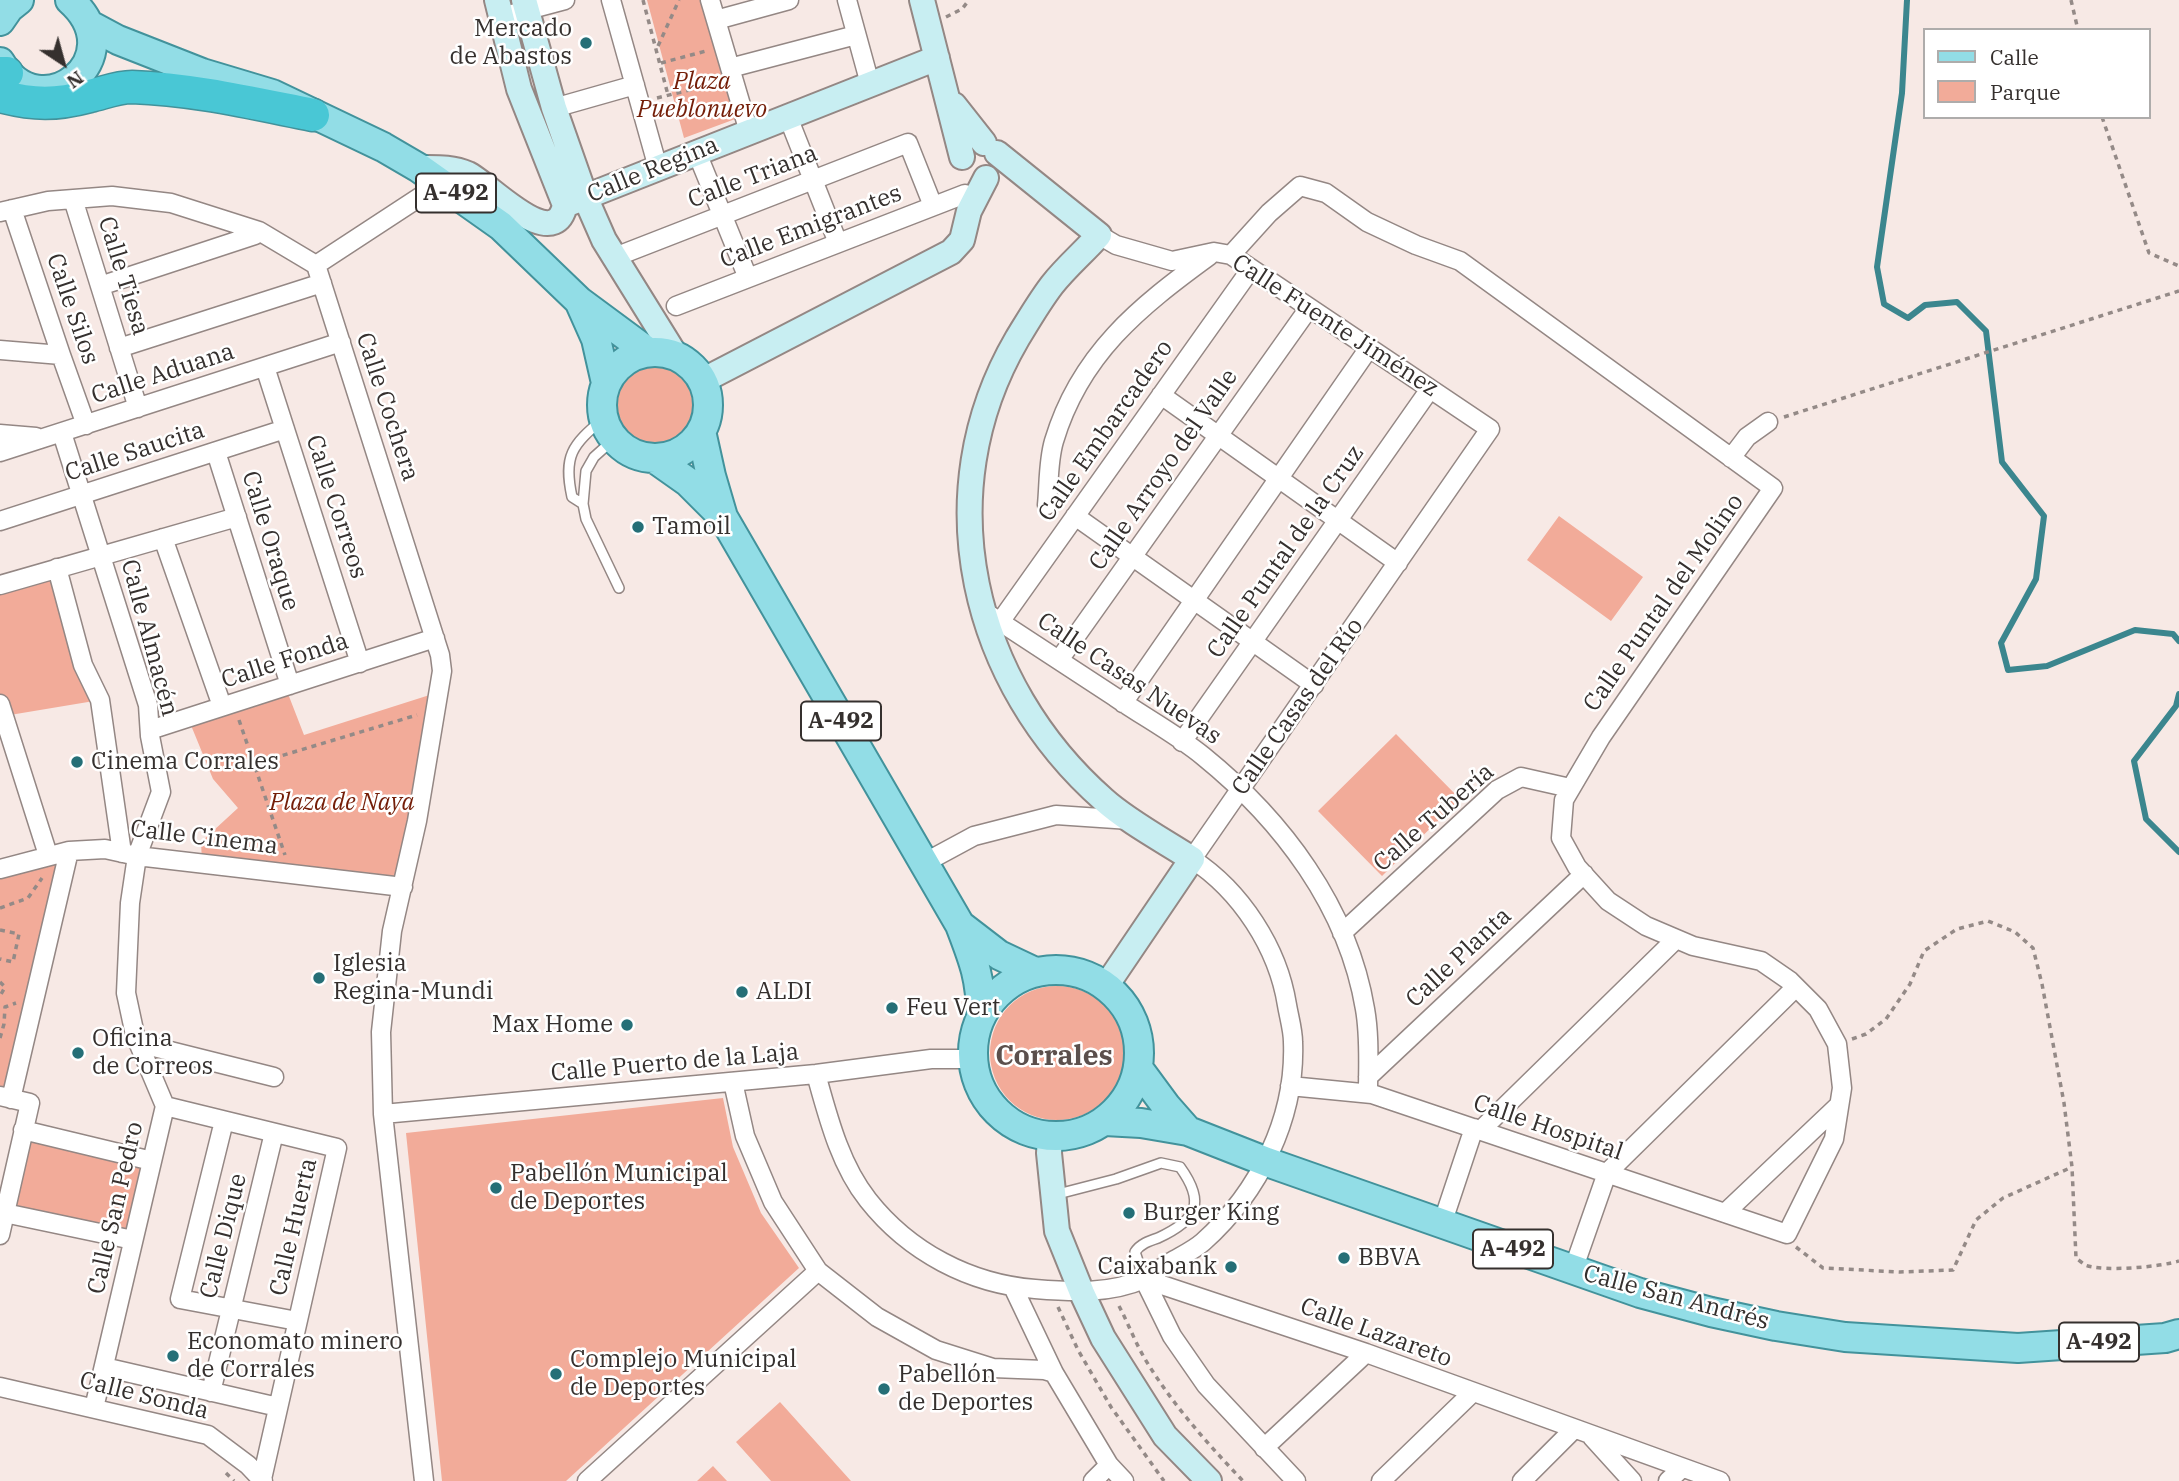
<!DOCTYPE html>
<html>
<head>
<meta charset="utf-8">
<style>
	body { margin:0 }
	#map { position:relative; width:2179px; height:1481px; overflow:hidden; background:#f7e9e5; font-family:"IBM Plex Serif",serif }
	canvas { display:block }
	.legend { position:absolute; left:1923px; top:28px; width:228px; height:91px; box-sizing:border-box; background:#fff; border:2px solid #aeacab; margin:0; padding:9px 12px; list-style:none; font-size:21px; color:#35302e }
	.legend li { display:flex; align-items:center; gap:14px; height:35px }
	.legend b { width:35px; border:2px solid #aeacab }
	.north { position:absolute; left:28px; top:28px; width:70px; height:70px; -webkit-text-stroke:5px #fff; paint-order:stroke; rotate:144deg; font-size:19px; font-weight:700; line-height:28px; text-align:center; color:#35302e }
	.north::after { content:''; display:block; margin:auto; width:24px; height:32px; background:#35302e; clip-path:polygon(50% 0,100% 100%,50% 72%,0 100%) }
</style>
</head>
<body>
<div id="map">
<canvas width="2179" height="1481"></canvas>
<ul class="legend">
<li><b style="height:9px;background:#92dde6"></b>Calle</li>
<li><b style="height:19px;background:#f2ab99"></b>Parque</li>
</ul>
<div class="north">N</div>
</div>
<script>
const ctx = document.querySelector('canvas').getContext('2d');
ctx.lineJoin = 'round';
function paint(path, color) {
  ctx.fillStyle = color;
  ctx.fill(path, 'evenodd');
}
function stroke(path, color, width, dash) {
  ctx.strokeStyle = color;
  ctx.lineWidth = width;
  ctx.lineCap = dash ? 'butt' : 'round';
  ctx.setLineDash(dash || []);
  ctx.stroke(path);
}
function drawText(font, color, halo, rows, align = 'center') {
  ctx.font = font + ' "IBM Plex Serif",serif';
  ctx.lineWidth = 5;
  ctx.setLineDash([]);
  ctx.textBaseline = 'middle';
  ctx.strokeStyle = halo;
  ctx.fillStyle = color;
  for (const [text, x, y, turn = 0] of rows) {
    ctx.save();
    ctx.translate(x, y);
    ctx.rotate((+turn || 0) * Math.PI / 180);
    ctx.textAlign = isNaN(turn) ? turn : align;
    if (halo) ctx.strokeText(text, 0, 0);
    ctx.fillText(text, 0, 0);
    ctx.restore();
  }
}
const green = new Path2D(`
	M647 0H705L738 118 684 138Z
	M614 405a41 41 0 1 1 82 0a41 41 0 1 1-82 0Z
	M1559 516 1643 577 1611 621 1527 560Z
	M57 568 100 700 4 716 0 704V585Z
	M285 686 304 735 439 692 403 887 202 862 201 842 238 808 213 779 188 718Z
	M1396 734 1460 799 1382 876 1318 811Z
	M69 851 11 1099 0 1096V869Z
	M990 1053a67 67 0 1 1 134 0a67 67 0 1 1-134 0Z
	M723 1098 733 1147 761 1213 799 1268 566 1481H442L406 1133Z
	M23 1130 152 1161 133 1240 5 1213Z
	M780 1402 851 1481H771L736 1442Z
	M713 1466 727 1481H697Z`);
const stream = new Path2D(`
	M1907 0 1902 93 1877 267 1884 304 1908 318 1925 305 1957 302 1986 331 2002 462 2044 516 2036 579 2001 643 2008 670 2047 666 2135 630 2173 634 2179 641
	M2179 694 2176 706 2134 761 2146 819 2179 852`);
const path = new Path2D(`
	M643 0 668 95
	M2071 0 2078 30
	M946 17 962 9 969 0
	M658 46 679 0
	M661 63 706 51
	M657 98 718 83
	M2102 117 2149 253 2179 266
	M1784 417 2179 291
	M239 720 285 855
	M254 764 417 715
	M0 908 28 898 42 878
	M0 930 19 934 13 962 0 959
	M0 982 5 987 0 996
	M0 1038 4 1024 5 1007 16 1003
	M1852 1039 1866 1034 1886 1019 1910 984 1924 951 1957 929 1988 921 2015 932 2033 948 2042 984 2064 1103 2072 1167 2076 1258C2077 1259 2084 1264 2085 1265 2103 1272 2160 1267 2179 1261
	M1796 1247 1823 1268 1900 1272 1953 1270 1976 1220 2003 1198 2072 1167
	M1119 1306C1128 1323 1135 1342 1145 1359 1172 1404 1207 1443 1243 1481
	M1058 1307 1078 1350 1111 1407 1164 1481
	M226 1473 234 1481`);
const lane = new Path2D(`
	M614 439 594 457 586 471 583 504 586 519 619 588
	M583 504 572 497C563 456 572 445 603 419
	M1054 1195 1116 1179 1161 1163 1180 1167C1206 1203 1197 1220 1158 1238 1149 1241 1140 1244 1135 1252L1144 1279`);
const street = new Path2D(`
	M611 0 658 168
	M710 0 749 132
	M847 0 870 84
	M501 17 565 0
	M716 20 789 0
	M730 68 856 35
	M554 108 635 85
	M788 117 838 243
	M697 153 748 278
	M73 199 138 408
	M12 209 61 355 86 425
	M0 212 48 201 112 196 171 203 259 231 316 265 440 655 442 671 417 821 392 931 381 1032 383 1114 424 1481
	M1231 255 1269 213 1300 186 1326 193 1367 222 1416 245 1460 261 1773 488 1601 737 1564 800 1561 838 1577 867 1608 901 1646 926 1693 946 1761 961 1790 981 1818 1009 1837 1044 1842 1088 1834 1139 1787 1234 1372 1094 1290 1086
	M615 257 908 143 933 206
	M316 265 426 193 436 179
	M100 286 255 235 259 231
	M676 306 965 194
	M119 348 322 283
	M0 350 61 355
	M265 367 360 663
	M1161 395 1398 563
	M62 433 148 705 150 736 161 792 137 856 130 903 126 993 135 1035 165 1106 94 1408
	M0 434 36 437
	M0 452 341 342
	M216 452 290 685
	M1731 458 1747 437 1768 422
	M1047 505C1049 485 1048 461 1054 441 1080 354 1139 307 1209 256
	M1075 516 1314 685
	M0 521 285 429
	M163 538 222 706
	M57 568 83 665 100 700 122 853
	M0 585 237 517
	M982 610C1026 639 1071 668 1115 697 1144 717 1176 734 1203 756 1282 820 1348 907 1365 1009 1370 1037 1368 1065 1368 1093
	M1000 622 1251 269
	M1059 660 1309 308
	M1123 703 1369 348
	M0 704 48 855
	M150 730 435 638
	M1182 742 1430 389
	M924 863 974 836 1056 815 1130 820
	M0 869 69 851 105 849 137 856 403 887
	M1342 933 1497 790 1521 777 1570 788
	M138 1043 274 1077
	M816 1074C828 1117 840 1165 868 1200 909 1252 970 1284 1035 1289 1072 1292 1110 1294 1144 1279 1154 1274 1162 1267 1171 1262 1181 1256 1194 1250 1203 1242 1259 1192 1296 1118 1293 1042 1293 1030 1289 1017 1287 1005 1278 948 1241 891 1192 859L1490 429 1231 255 1214 252 1172 261 1116 245 1099 235
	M1368 1077 1584 874
	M733 1082 745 1136 773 1202 818 1271 877 1317 936 1350 993 1368 1044 1370 1054 1373
	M0 1096 30 1103 0 1235
	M11 1099 69 851
	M165 1106 337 1148 262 1479
	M383 1114 816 1074 931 1059H972
	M224 1121 180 1299 297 1321
	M23 1130 152 1161
	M1481 1130 1676 939
	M0 1212 133 1240
	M1725 1213 1839 1105
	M1442 1224 1474 1128
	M1573 1270 1607 1173 1796 987
	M1144 1279 1366 1353 1720 1481
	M1144 1279 1172 1336 1206 1385 1296 1481
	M1013 1287 1054 1373 1109 1465 1124 1481
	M104 1367 278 1407
	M0 1387 208 1435 248 1465 263 1481
	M211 1392 274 1133
	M1592 1437 1632 1481
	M1264 1448 1366 1353
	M587 1481 818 1271
	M1093 1481 1109 1465
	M1381 1481 1472 1393
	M1522 1481 1573 1430
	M1668 1481 1682 1468`);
const secondary = new Path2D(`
	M497 0 519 89 565 205
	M524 0 554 108 586 199 604 240 676 356
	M922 0 962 157
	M954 105 984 143
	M997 153 1099 235C1084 252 1066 267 1052 285 1039 302 1028 321 1017 339 926 495 972 684 1104 800 1127 821 1166 842 1192 859L1106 986
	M419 168C437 168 452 167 468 174 489 184 554 256 565 205
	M565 205 937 58
	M702 381 951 252 962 240 969 211 986 178
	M1050 1137 1049 1153 1057 1231 1082 1293 1103 1338 1165 1436 1209 1481`);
const primary = new Path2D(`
	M0 21 9 8 19 0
	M90 25 118 40 202 73 272 94 383 147 419 168 501 226 579 301 648 352
	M0 62C40 131 135 58 70 0
	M580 303 596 339 606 383
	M602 405a53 53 0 1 1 106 0a53 53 0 1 1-106 0Z
	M701 431 711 476 723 517 960 925C973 959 981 978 981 1016
	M654 458 688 482 721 515
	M960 925 999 955 1035 972
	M973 1053a83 83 0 1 1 166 0a83 83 0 1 1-166 0Z
	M1138 1068 1166 1106 1188 1131
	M1105 1121 1141 1123 1188 1131 1267 1162 1640 1293 1711 1312 1776 1326 1845 1337 2018 1348 2165 1338 2179 1334`);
const highway = new Path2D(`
	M0 73H7
	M0 96C34 105 56 105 90 96 103 93 118 87 132 87 193 89 252 103 313 115`);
const markers = [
	[586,43,7,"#256f77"],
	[638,527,7,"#256f77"],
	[77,762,7,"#256f77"],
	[319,978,7,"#256f77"],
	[742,992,7,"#256f77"],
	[892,1008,7,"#256f77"],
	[627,1025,7,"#256f77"],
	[78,1053,7,"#256f77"],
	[496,1188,7,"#256f77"],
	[1129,1213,7,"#256f77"],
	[1344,1258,7,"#256f77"],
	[1231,1267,7,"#256f77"],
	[173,1356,7,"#256f77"],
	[556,1374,7,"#256f77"],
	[884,1389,7,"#256f77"]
];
const shields = [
	[456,193,80],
	[841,721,80],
	[1513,1249,80],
	[2099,1342,80]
];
const shieldNames = [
	["A-492",456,193],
	["A-492",841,721],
	["A-492",1513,1249],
	["A-492",2099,1342]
];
const poiNames = [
	["Mercado",572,29,"right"],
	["de Abastos",572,57,"right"],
	["Tamoil",652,527],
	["Cinema Corrales",91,762],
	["Iglesia",333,964],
	["Regina-Mundi",333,992],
	["ALDI",756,992],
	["Feu Vert",906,1008],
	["Max Home",613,1025,"right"],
	["Oficina",92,1039],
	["de Correos",92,1067],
	["Pabellón Municipal",510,1174],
	["de Deportes",510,1202],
	["Burger King",1143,1213],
	["BBVA",1358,1258],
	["Caixabank",1217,1267,"right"],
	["Economato minero",187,1342],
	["de Corrales",187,1370],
	["Complejo Municipal",570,1360],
	["de Deportes",570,1388],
	["Pabellón",898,1375],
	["de Deportes",898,1403]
];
const parkNames = [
	["Plaza",702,82],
	["Pueblonuevo",702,110],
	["Plaza de Naya",342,803]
];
const streetNames = [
	["Calle Regina",653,170,-22],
	["Calle Triana",753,177,-21],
	["Calle Emigrantes",811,227,-21],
	["Calle Tiesa",123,276,73],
	["Calle Silos",72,309,71],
	["Calle Fuente Jiménez",1335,326,33],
	["Calle Aduana",163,374,-18],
	["Calle Cochera",387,407,72],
	["Calle Embarcadero",1106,431,-55],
	["Calle Saucita",135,452,-18],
	["Calle Arroyo del Valle",1164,470,-55],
	["Calle Correos",336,507,72],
	["Calle Oraque",270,541,73],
	["Calle Puntal de la Cruz",1286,552,-55],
	["Calle Puntal del Molino",1664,603,-55],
	["Calle Almacén",149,638,75],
	["Calle Fonda",285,661,-18],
	["Calle Casas Nuevas",1129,679,34],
	["Calle Casas del Río",1298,707,-55],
	["Calle Tubería",1434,818,-41],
	["Calle Cinema",204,838,7],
	["Calle Planta",1459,958,-43],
	["Calle Puerto de la Laja",675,1063,-5],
	["Calle Hospital",1548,1128,19],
	["Calle San Pedro",116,1208,-77],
	["Calle Huerta",294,1227,-77],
	["Calle Dique",224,1236,-76],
	["Calle San Andrés",1676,1298,15],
	["Calle Lazareto",1376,1333,20],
	["Calle Sonda",144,1396,14]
];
const quarterNames = [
	["Corrales",1054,1057]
];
paint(green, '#f2ab99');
stroke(stream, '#3b868e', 6);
stroke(lane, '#948784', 12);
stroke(street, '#948784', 21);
stroke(secondary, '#948784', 28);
stroke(primary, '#42929b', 32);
stroke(highway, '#42929b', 35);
stroke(path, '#948a87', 3.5, [5, 5]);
stroke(lane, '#fff', 9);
stroke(street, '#fff', 18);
stroke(secondary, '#c8eef2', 24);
stroke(primary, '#92dde6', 28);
stroke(highway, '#49c7d5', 32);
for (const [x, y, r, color] of markers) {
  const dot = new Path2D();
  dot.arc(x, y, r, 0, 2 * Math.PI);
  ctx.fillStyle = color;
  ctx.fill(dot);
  stroke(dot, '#fff', 2.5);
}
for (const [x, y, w] of shields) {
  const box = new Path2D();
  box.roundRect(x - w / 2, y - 19.5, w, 39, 5);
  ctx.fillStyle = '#fff';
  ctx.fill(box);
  stroke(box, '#35302e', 2);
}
drawText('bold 23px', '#35302e', null, shieldNames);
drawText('24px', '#35302e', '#fff', poiNames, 'left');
drawText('italic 24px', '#741e08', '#fff', parkNames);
drawText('24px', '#35302e', '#fff', streetNames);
drawText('bold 28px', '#5b4f4c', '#fff', quarterNames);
</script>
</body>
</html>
